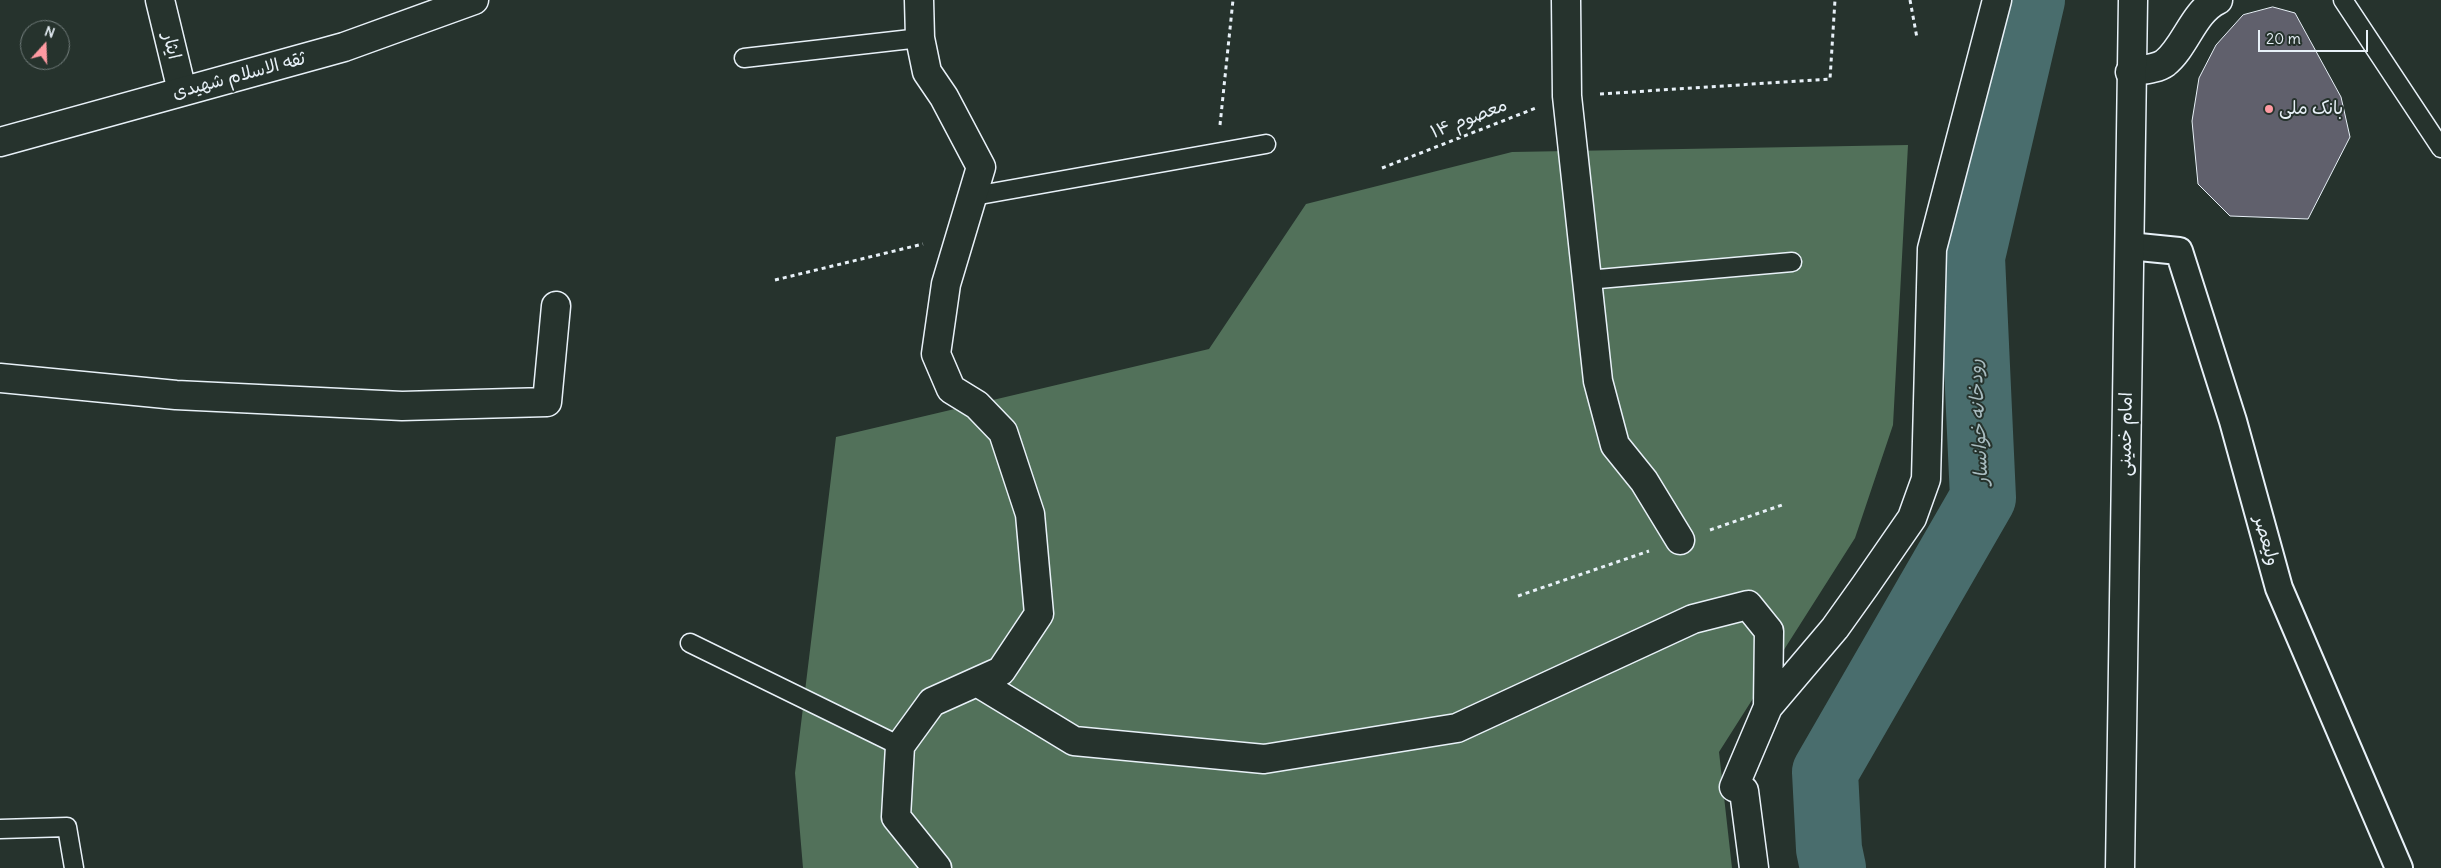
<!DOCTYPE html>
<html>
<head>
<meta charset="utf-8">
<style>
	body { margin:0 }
	#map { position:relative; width:2441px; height:868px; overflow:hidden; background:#26332d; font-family:Delius,sans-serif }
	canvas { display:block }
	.north { position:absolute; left:20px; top:20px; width:50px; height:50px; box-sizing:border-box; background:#26332d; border:1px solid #747f7e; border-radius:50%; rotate:20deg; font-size:14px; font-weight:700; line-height:20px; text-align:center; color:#e8f1f8 }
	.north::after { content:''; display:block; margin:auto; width:18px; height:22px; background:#ff9aa2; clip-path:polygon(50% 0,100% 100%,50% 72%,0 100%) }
	.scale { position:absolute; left:2258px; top:30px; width:110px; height:22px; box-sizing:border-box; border:2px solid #e8f1f8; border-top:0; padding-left:6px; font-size:15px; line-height:18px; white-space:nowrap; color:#e8f1f8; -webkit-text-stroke:4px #26332d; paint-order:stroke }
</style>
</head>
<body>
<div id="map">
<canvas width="2441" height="868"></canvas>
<div class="north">N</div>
<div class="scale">20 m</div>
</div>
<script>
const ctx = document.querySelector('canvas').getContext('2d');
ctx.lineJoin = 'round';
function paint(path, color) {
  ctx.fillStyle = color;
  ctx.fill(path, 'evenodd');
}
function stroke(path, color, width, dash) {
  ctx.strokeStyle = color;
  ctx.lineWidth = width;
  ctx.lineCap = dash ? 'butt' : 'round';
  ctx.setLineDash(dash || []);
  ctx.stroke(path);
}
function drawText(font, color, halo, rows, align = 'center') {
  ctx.font = font + ' Delius,"Playpen Sans Arabic",sans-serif';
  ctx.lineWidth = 4;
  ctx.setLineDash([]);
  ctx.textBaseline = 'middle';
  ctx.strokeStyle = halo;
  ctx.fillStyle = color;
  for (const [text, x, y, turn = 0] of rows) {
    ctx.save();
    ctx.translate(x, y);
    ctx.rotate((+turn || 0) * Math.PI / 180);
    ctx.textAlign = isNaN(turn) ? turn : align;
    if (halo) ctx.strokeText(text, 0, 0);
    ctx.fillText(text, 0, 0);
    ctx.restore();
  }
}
const green = new Path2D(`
	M1908 145 1893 425 1855 538 1719 752 1732 868H803L795 773 836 437 1209 349 1306 204 1512 152Z`);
const river = new Path2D(`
	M1833 868 1829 849 1825 772 1983 498 1972 257 2032 0`);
const building = new Path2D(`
	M2273 7 2295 13 2341 97 2350 137 2308 219 2230 216 2198 184 2192 121 2199 78 2216 45 2243 15Z`);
const path = new Path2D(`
	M1910 0 1917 38
	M1600 94 1830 79 1835 0
	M1220 125 1233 0
	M1382 168 1536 108
	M775 280 923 244
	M1710 530 1785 504
	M1518 596 1649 551`);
const service = new Path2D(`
	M2343 0 2441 148
	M744 58 920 38
	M974 196 1266 144
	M1587 280 1792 262
	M690 643 900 746
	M0 829 67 827 74 868`);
const pedestrian = new Path2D(`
	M2129 246 2179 251 2233 421 2279 588 2399 868`);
const minor = new Path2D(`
	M160 0 182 91
	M919 0 920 38 927 72 944 97 981 167 946 284 936 354 951 389 977 405 1003 432 1030 514 1039 614 1001 671 932 702 900 746 896 817 937 868
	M1566 0 1567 96 1598 381 1615 445 1644 481 1680 540
	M2130 72C2140 70 2157 69 2165 63 2186 46 2193 12 2218 0
	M0 378 176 395 402 406 547 402 556 306
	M977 682 1074 741 1264 759 1457 728 1693 619 1748 605 1769 631 1768 707
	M1754 868 1744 791 1734 787 1768 707 1835 628 1865 586 1912 518 1926 479 1932 249 1997 0`);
const secondary = new Path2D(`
	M0 142 344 47 474 0
	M2120 868 2133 0`);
const markers = [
	[2269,109,5,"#ff9aa2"]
];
const streetNames = [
	["ایثار",171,46,76],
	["ثقه الاسلام شهیدی",239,76,-15],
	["۱۴ معصوم",1469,119,-21],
	["امام خمینی",2126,434,-89],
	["ولیعصر",2266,541,74]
];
const poiNames = [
	["بانک ملی",2279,109]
];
const waterNames = [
	["رودخانه خوانسار",1979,422,-93]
];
paint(green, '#52715a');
stroke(river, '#496d6d', 66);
paint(building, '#60606c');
stroke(building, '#e8f1f8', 1);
stroke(service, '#e8f1f8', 21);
stroke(pedestrian, '#e8f1f8', 30);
stroke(minor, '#e8f1f8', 31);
stroke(secondary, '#e8f1f8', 31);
stroke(path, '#e8f1f8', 3, [4, 4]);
stroke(service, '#26332d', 18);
stroke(pedestrian, '#26332d', 26);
stroke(minor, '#26332d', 28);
stroke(secondary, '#26332d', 28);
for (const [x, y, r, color] of markers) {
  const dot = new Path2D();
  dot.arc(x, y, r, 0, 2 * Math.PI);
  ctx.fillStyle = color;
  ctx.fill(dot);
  stroke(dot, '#26332d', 2);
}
drawText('18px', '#e8f1f8', '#26332d', streetNames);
drawText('18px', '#e8f1f8', '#26332d', poiNames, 'left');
drawText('italic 19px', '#a8bcc0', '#26332d', waterNames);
</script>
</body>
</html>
